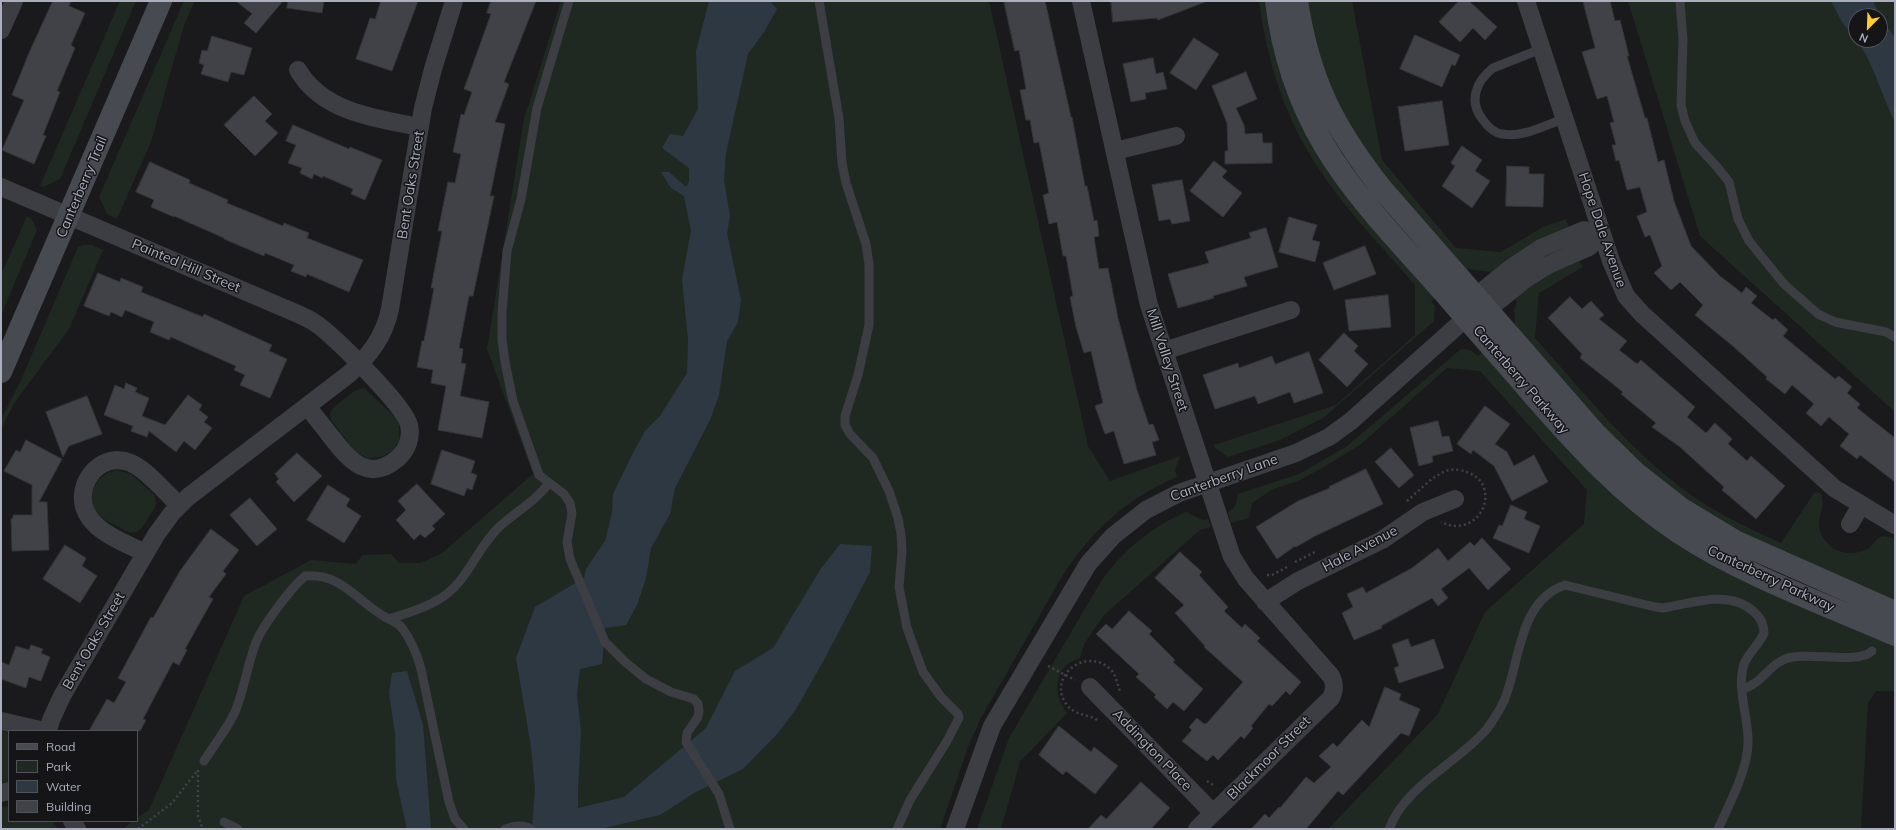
<!DOCTYPE html>
<html>
<head>
<meta charset="utf-8">
<style>
	body { margin:0 }
	#map { position:relative; width:1896px; height:830px; overflow:hidden; background:#1a1a1d; font-family:Mulish,sans-serif }
	canvas { display:block }
	.frame { position:absolute; inset:0; border:2px solid #abafbd; pointer-events:none }
	.legend { position:absolute; left:8px; top:730px; width:130px; height:92px; box-sizing:border-box; background:#151518; border:1px solid #51535a; margin:0; padding:5px 7px; list-style:none; font-size:12px; color:#abafbd }
	.legend li { display:flex; align-items:center; gap:8px; height:20px }
	.legend b { width:20px; border:1px solid #51535a }
	.north { position:absolute; left:1848px; top:8px; width:40px; height:40px; box-sizing:border-box; background:#151518; border:1px solid #51535a; border-radius:50%; rotate:203deg; font-size:11px; font-weight:700; line-height:16px; text-align:center; color:#abafbd }
	.north::after { content:''; display:block; margin:auto; width:14px; height:18px; background:#ffcd30; clip-path:polygon(50% 0,100% 100%,50% 72%,0 100%) }
</style>
</head>
<body>
<div id="map">
<canvas width="1896" height="830"></canvas>
<div class="frame"></div>
<ul class="legend">
<li><b style="height:5px;background:#484a52"></b>Road</li>
<li><b style="height:11px;background:#1f2921"></b>Park</li>
<li><b style="height:11px;background:#2e3843"></b>Water</li>
<li><b style="height:11px;background:#414247"></b>Building</li>
</ul>
<div class="north">N</div>
</div>
<script>
const ctx = document.querySelector('canvas').getContext('2d');
ctx.lineJoin = 'round';
function paint(path, color) {
  ctx.fillStyle = color;
  ctx.fill(path, 'evenodd');
}
function stroke(path, color, width, dash) {
  ctx.strokeStyle = color;
  ctx.lineWidth = width;
  ctx.lineCap = dash ? 'butt' : 'round';
  ctx.setLineDash(dash || []);
  ctx.stroke(path);
}
function drawText(font, color, halo, rows, align = 'center') {
  ctx.font = font + ' Mulish,sans-serif';
  ctx.lineWidth = 3;
  ctx.setLineDash([]);
  ctx.textBaseline = 'middle';
  ctx.strokeStyle = halo;
  ctx.fillStyle = color;
  for (const [text, x, y, turn = 0] of rows) {
    ctx.save();
    ctx.translate(x, y);
    ctx.rotate((+turn || 0) * Math.PI / 180);
    ctx.textAlign = isNaN(turn) ? turn : align;
    if (halo) ctx.strokeText(text, 0, 0);
    ctx.fillText(text, 0, 0);
    ctx.restore();
  }
}
const green = new Path2D(`
	M120 1H136L60 179 44 187 40 186Z
	M184 1H195L184 25 151 142 117 219 107 214 99 197Z
	M561 1H989L1088 446 1110 481 1180 456 1175 470 1177 477C1125 499 1092 531 1061 578L981 718 968 747 940 829H122L133 821H137V818L149 810 244 596 311 560 356 564 362 555 391 554 399 563H420L441 554 533 474 487 349 524 119Z
	M1259 1H1270L1285 75 1438 295 1431 302 1435 306 1434 321 1323 418 1280 440 1228 457 1214 447V445L1336 405 1415 335V285C1378 242 1337 201 1309 153 1281 106 1266 54 1259 1Z
	M1303 1H1352L1382 160 1456 248 1501 252 1543 227 1566 219 1569 229 1493 274 1491 272 1467 269 1463 272 1389 187 1330 97Z
	M1628 1H1895V412L1700 236ZM1856 16H1880V40H1856Z
	M27 216 31 218 37 230 1 315V275Z
	M83 245H92L103 250 69 329 15 402 1 429V419L21 380 78 247Z
	M1578 259 1583 267 1539 293 1535 338C1587 396 1637 460 1703 503 1728 519 1755 531 1781 543L1814 493 1818 492 1821 494C1828 513 1807 523 1830 546 1840 555 1858 555 1869 548 1873 545 1876 539 1880 537 1885 535 1891 538 1895 540V605L1734 534 1642 469 1511 328 1515 324 1514 310 1517 302 1513 298 1532 282Z
	M1461 349 1470 350 1478 356 1486 350 1614 490 1895 642V691H1876L1868 703 1861 829H1328L1438 714 1485 612 1584 524 1587 490 1480 371 1447 368 1360 445 1320 469 1298 481 1273 489 1252 503 1249 518 1231 523 1228 512C1236 509 1236 502 1238 494L1299 474 1346 447Z
	M364 388 396 418 399 424V441L392 451 381 457 367 458 355 451 331 420 330 414 334 407 354 391Z
	M117 470 131 474 155 496C158 506 153 511 148 518 145 524 142 529 136 532 129 534 124 530 119 527 111 523 101 519 96 511 84 493 99 473 117 470Z
	M1186 512 1203 520 1208 519 1211 527 1200 530 1104 615 1084 644 1080 658C1075 660 1070 662 1066 666 1052 679 1057 700 1067 713L1020 762 1001 829H977L1009 738 1100 583C1122 551 1150 528 1186 512Z
	M1 731 9 733V781L1 783Z
	M9 806V821H52L58 829H1V807Z`);
const water = new Path2D(`
	M709 1H770L777 9 764 32 748 54 726 153 724 180 730 217 727 233 741 300 738 322 727 341 719 395 710 420 675 488 670 514 651 548 646 578 637 605 626 625 605 628 602 664 580 669 577 694 581 732 578 788V808L624 797 706 728 735 671 773 648 820 570 840 544 872 546 870 572 824 660 796 709 779 732 743 769 694 793 660 815 600 829H532L535 789 531 747 516 658 535 607 584 578 586 569 605 541 612 513 613 494 632 455 645 431 660 416 687 373 688 340 682 279 691 231 684 196 671 188 661 172H669L686 187 689 182V168L662 148 670 134 683 136 698 109 696 51Z
	M1831 1H1873L1880 16H1856V40L1842 22Z
	M1880 16 1895 38V122C1882 97 1873 60 1856 40H1880Z
	M407 671 423 725 431 829H407L396 779 395 733 389 693 392 673Z`);
const building = new Path2D(`
	M53 1H71L69 6 85 13 71 45 75 48 57 91 60 92 43 135 46 136 34 164 2 150 24 100 12 95 29 53Z
	M236 1H283L256 33 244 23 252 14Z
	M288 1H324L322 13 287 8Z
	M381 1H418L392 71 356 59 370 18 375 19Z
	M491 1H536L504 82 509 84 495 122 505 124 490 196H494L473 296H469L459 348 463 349 461 363 466 364 460 396 489 402 482 438 438 430 446 386 431 383 433 370 417 367 422 341H424L434 288H431L442 231H438L448 182 455 183 461 154 453 152 461 114 464 115 472 92 464 89 491 14 487 13Z
	M1004 1H1045L1071 117H1072L1085 186H1087L1094 221 1097 220 1099 236 1094 237 1099 269 1108 268 1118 318 1137 390 1149 425 1153 424 1159 440 1152 442 1156 455 1124 464 1114 431 1105 434 1095 406 1103 403 1091 351 1084 353 1076 327 1070 297 1073 296 1066 256H1063L1057 222 1049 224 1043 195 1049 193 1039 142 1034 143 1030 120H1026L1020 90 1026 89 1019 50 1015 51Z
	M1111 1H1204L1205 2 1158 20 1157 18 1113 22Z
	M1459 1H1469L1497 27 1485 40 1473 28 1460 42 1439 22Z
	M1583 1H1610L1615 21 1620 20 1629 56H1627L1645 118H1647L1658 162 1664 160 1674 201 1691 246 1720 276 1742 293 1746 287 1757 296 1751 303 1773 320 1775 318 1788 330 1783 336 1835 379 1839 376 1852 387 1847 393 1860 404 1857 408 1895 438V482L1860 455 1857 459 1840 446 1849 434 1829 417 1821 426 1806 413 1814 404 1792 385 1785 394 1766 379 1767 377 1734 347 1695 315 1703 305 1680 282 1671 290 1654 273 1662 266 1650 235 1645 237 1637 216 1647 212 1640 187 1627 190 1619 160 1616 161 1612 145H1616L1610 123 1614 122 1607 96 1597 99 1582 52 1595 48Z
	M1415 35 1460 55 1455 66 1452 64 1442 87 1400 69Z
	M212 36 252 48 244 75 231 72 228 82 201 74 204 65 199 63 202 50 207 51Z
	M1194 38 1219 54 1196 90 1170 73Z
	M1153 58 1156 74 1163 72 1167 89 1145 93 1146 99 1131 102 1123 64Z
	M1246 72 1257 99 1236 108 1244 125 1245 134 1262 133 1263 143H1272V163L1225 164V151H1228L1227 123 1212 86Z
	M254 96 272 114 265 121 278 133 255 156 224 125Z
	M1442 101 1449 145 1405 151 1398 107Z
	M293 125 349 149 350 147 382 160 365 200 351 194 353 189 323 176 322 178 314 174 312 179 300 173 302 168 288 163 296 145 286 141Z
	M1462 146 1482 160 1475 171 1490 181 1472 208 1442 186 1455 166 1451 163Z
	M1214 161 1227 171 1222 177 1242 193 1223 217 1190 191Z
	M150 162 190 180 189 183 228 200 227 203 283 226 284 223 309 233 307 238 363 260 349 292 307 274 306 277 291 271 294 265 265 253 264 256 224 239V238L174 216V217L151 207 154 200 136 192Z
	M1507 166 1529 167V174H1544L1543 207 1506 206Z
	M1182 180 1190 221 1172 224 1170 219 1159 221 1152 185Z
	M1289 217 1317 225 1312 240 1320 242 1315 262 1279 252Z
	M1266 228 1278 267 1244 277 1247 286 1213 296 1214 298 1178 308 1168 274 1209 263 1205 252 1251 238 1249 233Z
	M1365 246 1376 274 1334 290 1323 263Z
	M98 273 120 282 121 278 143 287 141 292 203 317 204 314 272 345 269 351 287 359 270 398 240 385 245 375 234 370 236 366 171 337 169 340 150 332 154 322 125 310 122 317 111 312 109 316 84 306Z
	M1388 295 1391 327 1349 331 1345 300Z
	M1570 297 1582 309 1591 301 1604 315 1599 319 1627 341 1619 350 1637 364 1641 360 1695 407 1687 417 1706 433 1715 423 1732 439 1728 444 1747 461 1751 456 1785 486 1756 519 1722 490 1724 487 1680 447 1652 427 1656 423 1621 394 1623 392 1580 358 1582 354 1548 318Z
	M1344 333 1358 346 1354 351 1368 364 1347 387 1319 360Z
	M1309 352 1323 393 1294 403 1290 392 1258 404 1255 396 1215 409 1203 375 1238 363 1239 368 1272 356 1275 364Z
	M126 383 137 388 135 392 149 398 142 416 165 425 188 395 202 405 199 410 208 417 204 422 212 428 195 450 184 441 176 452 149 431 147 437 131 431 133 426 104 415 115 385 124 389Z
	M87 396 102 434 69 446 63 457 46 412Z
	M1485 406 1510 424 1495 444 1507 452 1514 466 1534 455 1548 482 1512 501 1494 466 1473 450 1471 454 1457 444Z
	M1438 421 1442 437 1449 436 1453 451 1432 456 1433 462 1419 466 1410 428Z
	M26 440 62 459 39 502H47L49 550 12 551 11 519 13 518V515H32V485L4 471 16 450 20 452Z
	M1391 448 1414 475 1399 488 1375 462Z
	M442 450 475 461 471 473 477 475 472 490 467 488 464 496 431 484Z
	M297 453 322 476 294 502 276 482 279 479 275 474Z
	M1366 469 1383 504 1315 536 1296 547 1295 546 1277 559 1256 527 1298 501 1330 488 1329 487Z
	M417 484 445 514 432 526 435 529 425 538 420 534 414 540 396 520 406 510 398 501Z
	M328 485 350 499 346 506 361 516 344 543 307 520Z
	M250 498 277 529 257 546 230 515Z
	M1511 505 1527 512 1524 519 1540 526 1529 553 1493 538 1499 525 1502 526Z
	M211 529 239 550 223 571 226 574 209 597 213 599 185 649 187 650 179 665 173 662 143 719 146 720 140 731H89L107 699 114 703 126 682 118 678 151 617 153 618 180 571Z
	M1482 538 1511 569 1488 590 1469 568 1441 589 1448 598 1438 606 1432 598 1381 626 1382 628 1354 640 1342 613 1353 607 1347 594 1363 587 1366 593 1412 568 1438 548 1448 561 1470 542 1474 546Z
	M65 545 86 558 82 566 97 576 80 603 43 579Z
	M1180 552 1202 572 1199 575 1228 607 1224 611 1242 628 1245 624 1260 638 1257 641 1301 682 1290 695 1286 691 1272 706 1269 704 1251 726 1253 728 1244 739 1241 736 1218 760 1213 755 1207 761 1182 741 1192 730 1189 727 1197 718 1204 724 1207 723 1243 682 1204 647 1205 646 1175 613 1184 605 1155 578Z
	M1129 611 1152 631 1149 634 1175 660 1173 662 1203 689 1184 711 1173 702 1167 709 1154 697 1156 695 1136 677 1139 674 1096 634 1106 624 1112 629Z
	M1408 639 1411 647 1434 639 1444 668 1399 683 1394 668 1399 666 1392 645Z
	M31 645 43 649 41 653 50 657 41 681 29 677 26 688 1 679V662L9 665 16 646 29 650Z
	M1385 687 1401 694 1399 700 1420 709 1409 736 1401 733 1343 795 1338 791 1306 829H1251L1265 814 1269 818 1279 807 1280 808 1306 777 1314 783 1331 767 1319 756 1333 743 1337 747 1362 720 1369 727Z
	M1059 726 1091 752 1094 747 1118 766 1095 794 1066 771 1063 775 1039 755Z
	M1141 782 1170 808 1151 829H1088L1101 815 1106 819Z`);
const path = new Path2D(`
	M1407 501C1419 491 1434 474 1449 470 1455 469 1462 470 1467 472 1504 485 1480 541 1441 522
	M1295 562 1317 551
	M1267 575H1272L1287 567
	M1048 666 1075 680
	M1097 720C1088 714 1076 716 1067 705 1045 677 1088 644 1112 671 1117 677 1117 686 1121 693
	M198 770V817L203 829
	M1207 781 1213 785
	M138 829 172 803 197 771`);
const lane = new Path2D(`
	M569 1 537 108 521 199 507 251 502 312V339L505 362 513 401 539 475 564 494 570 503 572 513 567 542 570 559 605 642 624 661 646 679 671 692 694 699 698 704 699 711 698 717 687 733 686 742 719 794 730 829
	M819 1 839 118 842 163 846 183 866 244 869 264V325L858 375 845 416V425L850 434 873 458 889 491 898 518 901 534 902 551 899 587 907 628 923 672 941 697 958 714 959 718 947 741 910 800 897 829
	M1680 1 1683 39 1681 105 1685 121 1695 143 1718 168 1729 182 1738 219 1749 241 1784 284 1818 314 1835 322 1886 332 1895 337
	M1541 49 1493 68C1476 81 1468 102 1483 120 1488 127 1494 133 1502 134 1523 138 1545 125 1564 119
	M389 619C413 611 442 604 459 582 473 565 482 544 498 528 516 511 534 503 549 483
	M1742 689C1764 684 1770 660 1793 657 1813 653 1859 664 1872 651
	M204 761C214 745 227 729 235 712 244 690 247 667 255 645 261 627 291 588 305 576 339 573 354 597 379 613 386 619 396 621 402 628 412 641 417 654 421 669L449 802 455 819 464 829
	M224 822 238 829
	M505 829C513 826 523 824 531 829
	M1389 829C1406 785 1456 764 1486 730 1493 721 1499 711 1504 701 1520 663 1518 601 1565 585L1655 607 1663 608C1692 603 1730 589 1754 612 1761 618 1764 624 1764 633 1759 645 1749 652 1744 664 1736 689 1749 717 1748 743 1748 769 1729 805 1718 829`);
const street = new Path2D(`
	M1081 1 1149 305 1228 545 1232 557 1246 579 1331 676C1335 684 1335 690 1331 698L1197 829
	M1526 1 1611 261 1626 296 1642 314 1834 488 1895 525
	M1 30 14 1
	M298 70C322 112 377 119 420 127
	M1115 151 1176 136
	M1 187 298 314C307 318 315 322 322 328 339 342 405 406 409 425 412 437 407 450 398 458 367 485 347 457 329 434 322 425 314 415 307 406
	M1470 308 1475 297 1511 268 1541 248 1584 230 1602 234
	M1164 351 1291 310
	M1850 524 1861 505
	M145 553C127 544 100 534 89 517 70 490 98 449 131 463 147 470 165 492 179 505
	M1265 602 1298 581 1382 540 1423 512 1455 499
	M1090 687 1213 813
	M1 721 45 731
	M48 731 51 720 62 696 156 535 172 513 188 497 349 374C370 355 384 337 390 309L423 108 433 69 454 1
	M1 793 9 791
	M72 821 77 829
	M955 829 992 726 1088 564 1113 536 1146 510 1179 493 1296 453 1329 437 1351 421 1466 318 1487 310 1527 278 1548 265 1589 247 1602 234`);
const secondary = new Path2D(`
	M1276 1C1282 51 1298 101 1324 145 1355 198 1405 248 1446 295 1475 329 1505 362 1534 396 1579 447 1621 494 1678 532 1745 576 1822 603 1895 635
	M1297 1C1309 79 1333 127 1382 189L1595 433 1637 474 1682 509 1735 541 1895 612
	M1 372 161 1`);
const streetNames = [
	["Bent Oaks Street",411,185,-81],
	["Canterberry Trail",82,187,-67],
	["Hope Dale Avenue",1602,230,71],
	["Painted Hill Street",186,266,23],
	["Mill Valley Street",1167,360,72],
	["Canterberry Parkway",1521,380,49],
	["Canterberry Lane",1224,478,-20],
	["Hale Avenue",1360,549,-28],
	["Canterberry Parkway",1771,579,25],
	["Bent Oaks Street",94,641,-60],
	["Addington Place",1152,750,46],
	["Blackmoor Street",1269,758,-45]
];
paint(green, '#1f2921');
paint(water, '#2e3843');
paint(building, '#414247');
stroke(building, '#343439', 1);
stroke(path, '#404249', 2.5, [2, 3]);
stroke(lane, '#3d3d44', 9);
stroke(street, '#3d3d44', 18);
stroke(secondary, '#484a52', 22);
drawText('14px', '#abafbd', '#151518', streetNames);
</script>
</body>
</html>
